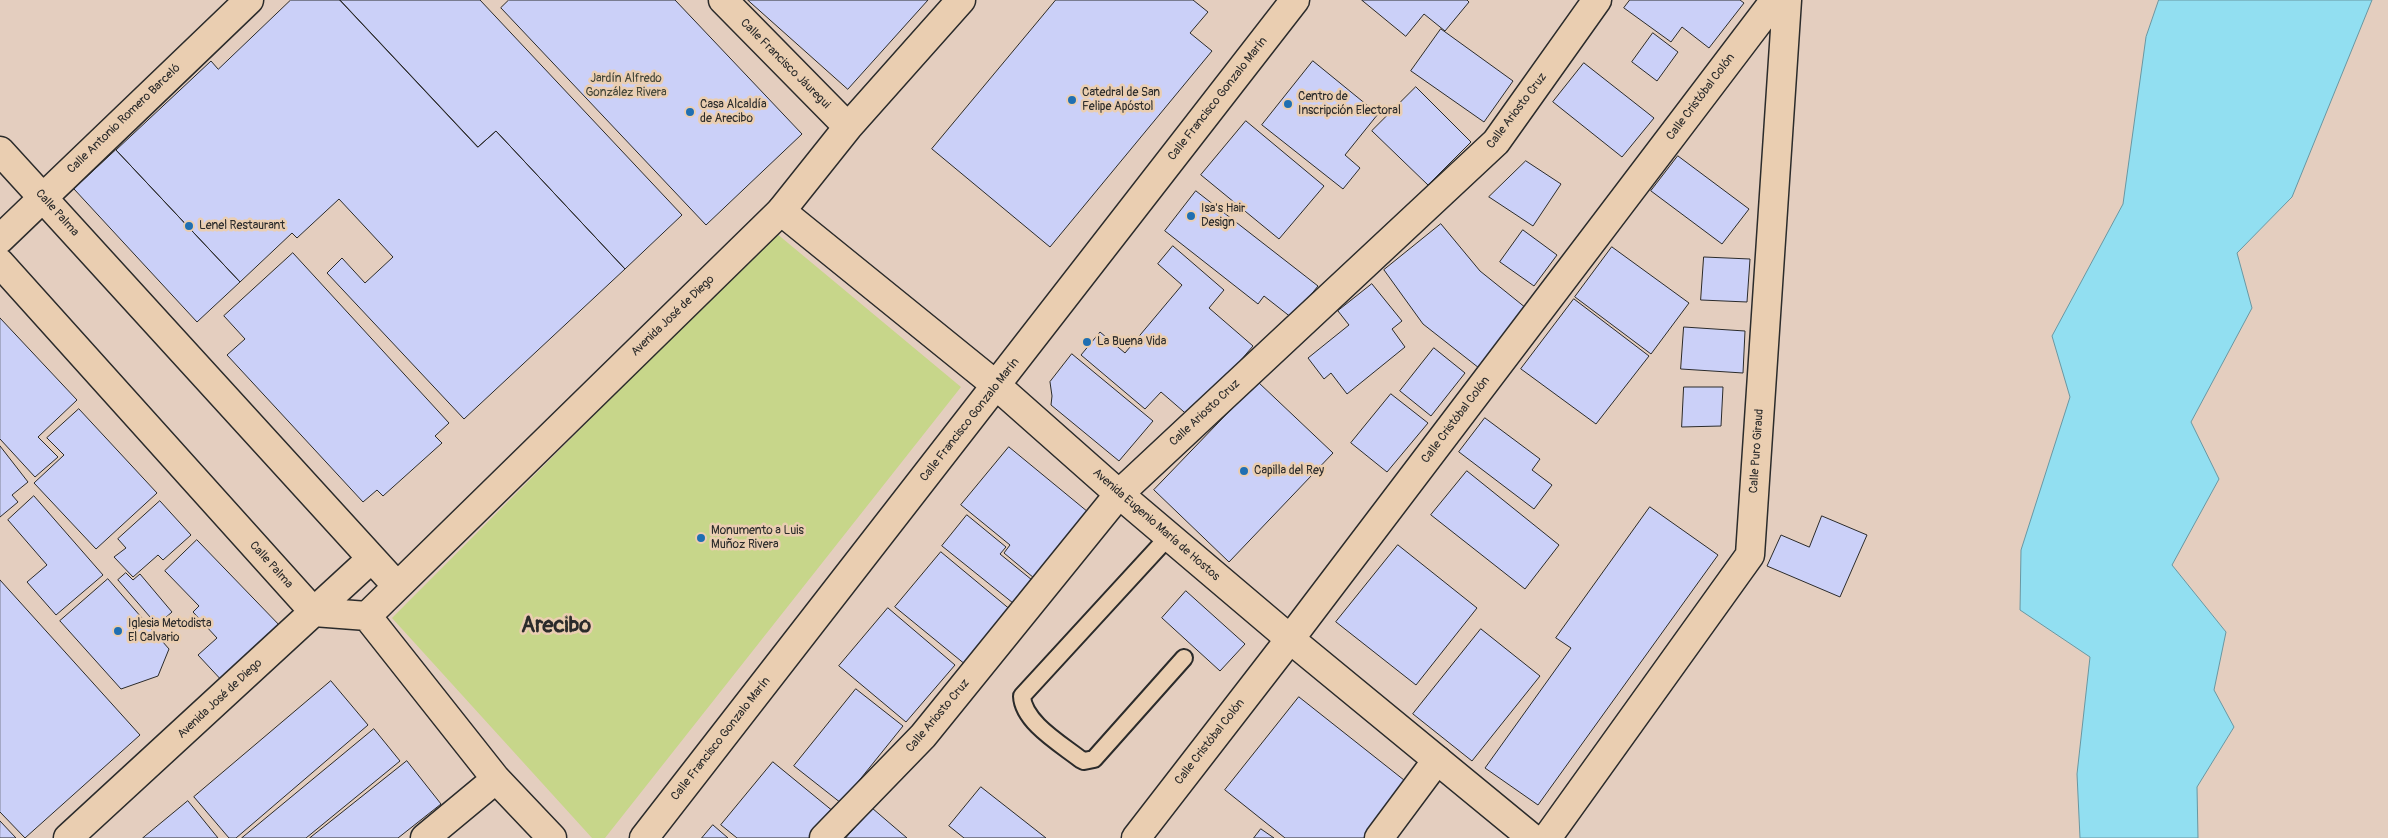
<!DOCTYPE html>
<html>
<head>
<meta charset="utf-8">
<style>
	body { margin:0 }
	canvas { display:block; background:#e4cebf }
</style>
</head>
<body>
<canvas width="2388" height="838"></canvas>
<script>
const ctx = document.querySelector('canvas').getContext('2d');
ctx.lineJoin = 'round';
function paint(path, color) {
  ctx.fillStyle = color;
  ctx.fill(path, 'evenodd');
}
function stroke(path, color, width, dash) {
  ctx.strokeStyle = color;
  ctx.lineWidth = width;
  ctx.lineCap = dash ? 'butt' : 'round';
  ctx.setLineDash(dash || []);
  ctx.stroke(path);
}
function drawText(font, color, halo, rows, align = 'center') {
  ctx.font = font + ' Pangolin,sans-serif';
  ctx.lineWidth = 5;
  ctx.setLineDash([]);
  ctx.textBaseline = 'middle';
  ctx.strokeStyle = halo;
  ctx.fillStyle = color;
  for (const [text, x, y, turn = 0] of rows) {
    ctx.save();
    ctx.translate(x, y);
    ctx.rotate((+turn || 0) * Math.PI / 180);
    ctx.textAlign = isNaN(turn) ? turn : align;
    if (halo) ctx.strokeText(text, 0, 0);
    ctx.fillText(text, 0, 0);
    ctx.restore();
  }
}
const green = new Path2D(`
	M776 233 961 387 605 838H592L392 618Z`);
const water = new Path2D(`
	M2159 0H2372L2292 197 2237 253 2252 308 2191 422 2219 479 2172 565 2226 632 2214 690 2234 727 2197 787 2198 838H2080L2077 774 2090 657 2020 610 2021 550 2070 397 2052 336 2123 204 2146 37Z`);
const building = new Path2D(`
	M291 0H340L478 147 496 131 625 269 464 419 327 273 342 258 365 283 393 257 339 199 297 238 292 233 240 282 116 150 211 61 218 69Z
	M340 0H480L682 215 625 269 496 131 478 147Z
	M509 0H675L802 134 706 225 501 8Z
	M748 0H928L848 89Z
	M1056 0H1193L1208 12 1190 33 1212 51 1050 247 932 149Z
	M1362 0H1467L1469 2 1445 31 1424 14 1406 36Z
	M1630 0H1740L1744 3 1709 48 1682 27 1671 42 1624 8Z
	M1441 29 1513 81 1484 122 1411 71Z
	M1653 33 1678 52 1657 81 1632 62Z
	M1313 61 1378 114 1345 155 1360 168 1343 189 1262 125Z
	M1584 63 1654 118 1622 157 1553 102Z
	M1416 87 1471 142 1428 185 1372 131Z
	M1246 121 1324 186 1279 239 1201 175Z
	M116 150 240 282 197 322 74 189Z
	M1678 156 1749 209 1722 244 1651 191Z
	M1526 161 1561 184 1533 226 1489 197Z
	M1196 191 1318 286 1292 318 1264 296 1258 304 1165 231Z
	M1441 224 1480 271 1526 308 1479 368 1423 324 1384 270Z
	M1523 230 1557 255 1534 286 1500 262Z
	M1173 246 1224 290 1209 308 1253 346 1191 418 1161 392 1145 409 1081 355 1100 332 1125 353 1182 285 1158 264Z
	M1612 247 1689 303 1651 354 1575 297Z
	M293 253 449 423 435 436 442 443 383 496 377 490 363 502 227 355 245 339 224 316Z
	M1704 257 1750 259 1747 302 1701 300Z
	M1372 284 1402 321 1392 329 1405 347 1347 394 1331 373 1324 379 1308 358 1349 325 1338 311Z
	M1574 299 1649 356 1596 424 1521 369Z
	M0 318 77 400 38 437 58 457 35 477 0 439Z
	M1684 327 1745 331 1743 373 1681 369Z
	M1434 348 1465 373 1431 416 1400 391Z
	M1072 354 1153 421 1119 461 1051 405 1052 396 1050 382Z
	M1258 382 1333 453 1229 562 1154 490Z
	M1684 387H1723L1721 426 1682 427Z
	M1391 394 1428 423 1387 472 1351 443Z
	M79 409 157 493 96 549 34 483 64 455 47 438Z
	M1485 418 1540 459 1532 470 1552 485 1534 509 1459 452Z
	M0 446 28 482 12 495 18 502 0 517Z
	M1009 447 1088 512 1034 578 1004 553 1010 545 961 505Z
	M1467 471 1559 545 1525 589 1431 515Z
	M34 496 103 575 56 615 27 582 47 565 8 520Z
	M160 501 191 535 163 560 158 555 133 577 114 557 126 548 118 539Z
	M1650 507 1718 555 1538 805 1485 768 1571 648 1556 638Z
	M967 515 1006 547 1000 554 1032 580 1013 603 942 546Z
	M1822 516 1867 535 1840 597 1767 566 1781 535 1809 547Z
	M197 540 283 629 225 684 198 655 217 638 193 612 199 606 165 571Z
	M1398 545 1477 608 1416 685 1336 622Z
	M941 552 1012 611 966 665 895 607Z
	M126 573 133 580 140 574 172 612 157 625 118 580Z
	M108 579 169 649 158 676 121 689 60 621Z
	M0 580 140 735 25 838 0 812Z
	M1186 591 1245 644 1220 671 1162 618Z
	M888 608 955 665 906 722 839 666Z
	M1481 629 1540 676 1472 761 1413 714Z
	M331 681 368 725 236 838H229L194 797Z
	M856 689 903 726 841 803 794 766Z
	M1299 697 1409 784 1366 838H1285L1225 790Z
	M374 729 400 761 306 838H242Z
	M407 761 441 804 398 838H310Z
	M773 762 834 812 812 838H737L721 825Z
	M981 787 1046 838H964L949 826Z
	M188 801 218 838H143Z
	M872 808 907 838H846Z
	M0 821 16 838H0Z
	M713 825 728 838H702Z
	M1261 829 1274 838H1254Z`);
const lane = new Path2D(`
	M1169 536 1022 696C1023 722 1061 744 1080 759L1084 761 1094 759 1184 658`);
const street = new Path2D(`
	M723 0 848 127
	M0 151 397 586
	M0 239 249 0
	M0 263 314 612 367 616 496 779 552 838
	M367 616 781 211 848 127 961 0
	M68 838 371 559
	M425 838 496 779
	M644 838 1295 0
	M824 838 923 736 1119 494 1496 142 1597 0
	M1136 838 1290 639 1775 0
	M1379 838 1437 760
	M1547 838 1750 555 1787 0`);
const secondary = new Path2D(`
	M781 211 997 386 1119 494 1290 639 1532 838`);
const markers = [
	[1072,100,5,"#1f6fb2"],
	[1288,104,5,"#1f6fb2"],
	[690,112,5,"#1f6fb2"],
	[1191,216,5,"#1f6fb2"],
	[189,226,5,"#1f6fb2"],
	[1087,342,5,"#1f6fb2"],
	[1244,471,5,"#1f6fb2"],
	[701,538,5,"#1f6fb2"],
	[118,631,5,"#1f6fb2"]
];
const streetNames = [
	["Calle Francisco Jáuregui",785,64,45],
	["Calle Cristóbal Colón",1701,97,-53],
	["Calle Francisco Gonzalo Marín",1218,99,-52],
	["Calle Ariosto Cruz",1517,111,-53],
	["Calle Antonio Romero Barceló",124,119,-44],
	["Calle Palma",57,213,48],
	["Avenida José de Diego",673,316,-44],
	["Calle Ariosto Cruz",1205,413,-43],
	["Calle Francisco Gonzalo Marín",970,420,-52],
	["Calle Cristóbal Colón",1456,420,-53],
	["Calle Puro Giraud",1757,451,-86],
	["Avenida Eugenio María de Hostos",1156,525,41],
	["Calle Palma",271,565,48],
	["Avenida José de Diego",220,699,-43],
	["Calle Ariosto Cruz",938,716,-50],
	["Calle Francisco Gonzalo Marín",721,739,-52],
	["Calle Cristóbal Colón",1210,742,-52]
];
const parkNames = [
	["Jardín Alfredo",626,79],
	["González Rivera",626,93]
];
const poiNames = [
	["Catedral de San",1082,93],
	["Felipe Apóstol",1082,107],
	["Centro de",1298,97],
	["Inscripción Electoral",1298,111],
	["Casa Alcaldía",700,105],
	["de Arecibo",700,119],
	["Isa's Hair",1201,209],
	["Design",1201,223],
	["Lenel Restaurant",199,226],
	["La Buena Vida",1097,342],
	["Capilla del Rey",1254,471],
	["Monumento a Luis",711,531],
	["Muñoz Rivera",711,545],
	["Iglesia Metodista",128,624],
	["El Calvario",128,638]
];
const townNames = [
	["Arecibo",556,626]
];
paint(green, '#c7d68a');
paint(water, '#92dff1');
stroke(water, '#6997a2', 1);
paint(building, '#cbd0f8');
stroke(building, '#2b2b2b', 1);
stroke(lane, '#2b2b2b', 20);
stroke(street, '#2b2b2b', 31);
stroke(secondary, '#2b2b2b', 31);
stroke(lane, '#eaceb1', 16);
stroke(street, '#eaceb1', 28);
stroke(secondary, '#eaceb1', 28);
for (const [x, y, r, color] of markers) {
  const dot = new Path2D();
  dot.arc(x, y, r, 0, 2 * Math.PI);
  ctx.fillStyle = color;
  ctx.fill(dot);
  stroke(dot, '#eaceb1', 2);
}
drawText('12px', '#2b2b2b', '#eaceb1', streetNames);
drawText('12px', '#424539', '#eaceb1', parkNames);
drawText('12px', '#2b2b2b', '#eaceb1', poiNames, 'left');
drawText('bold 22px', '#2b2b2b', '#eaceb1', townNames);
</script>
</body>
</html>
